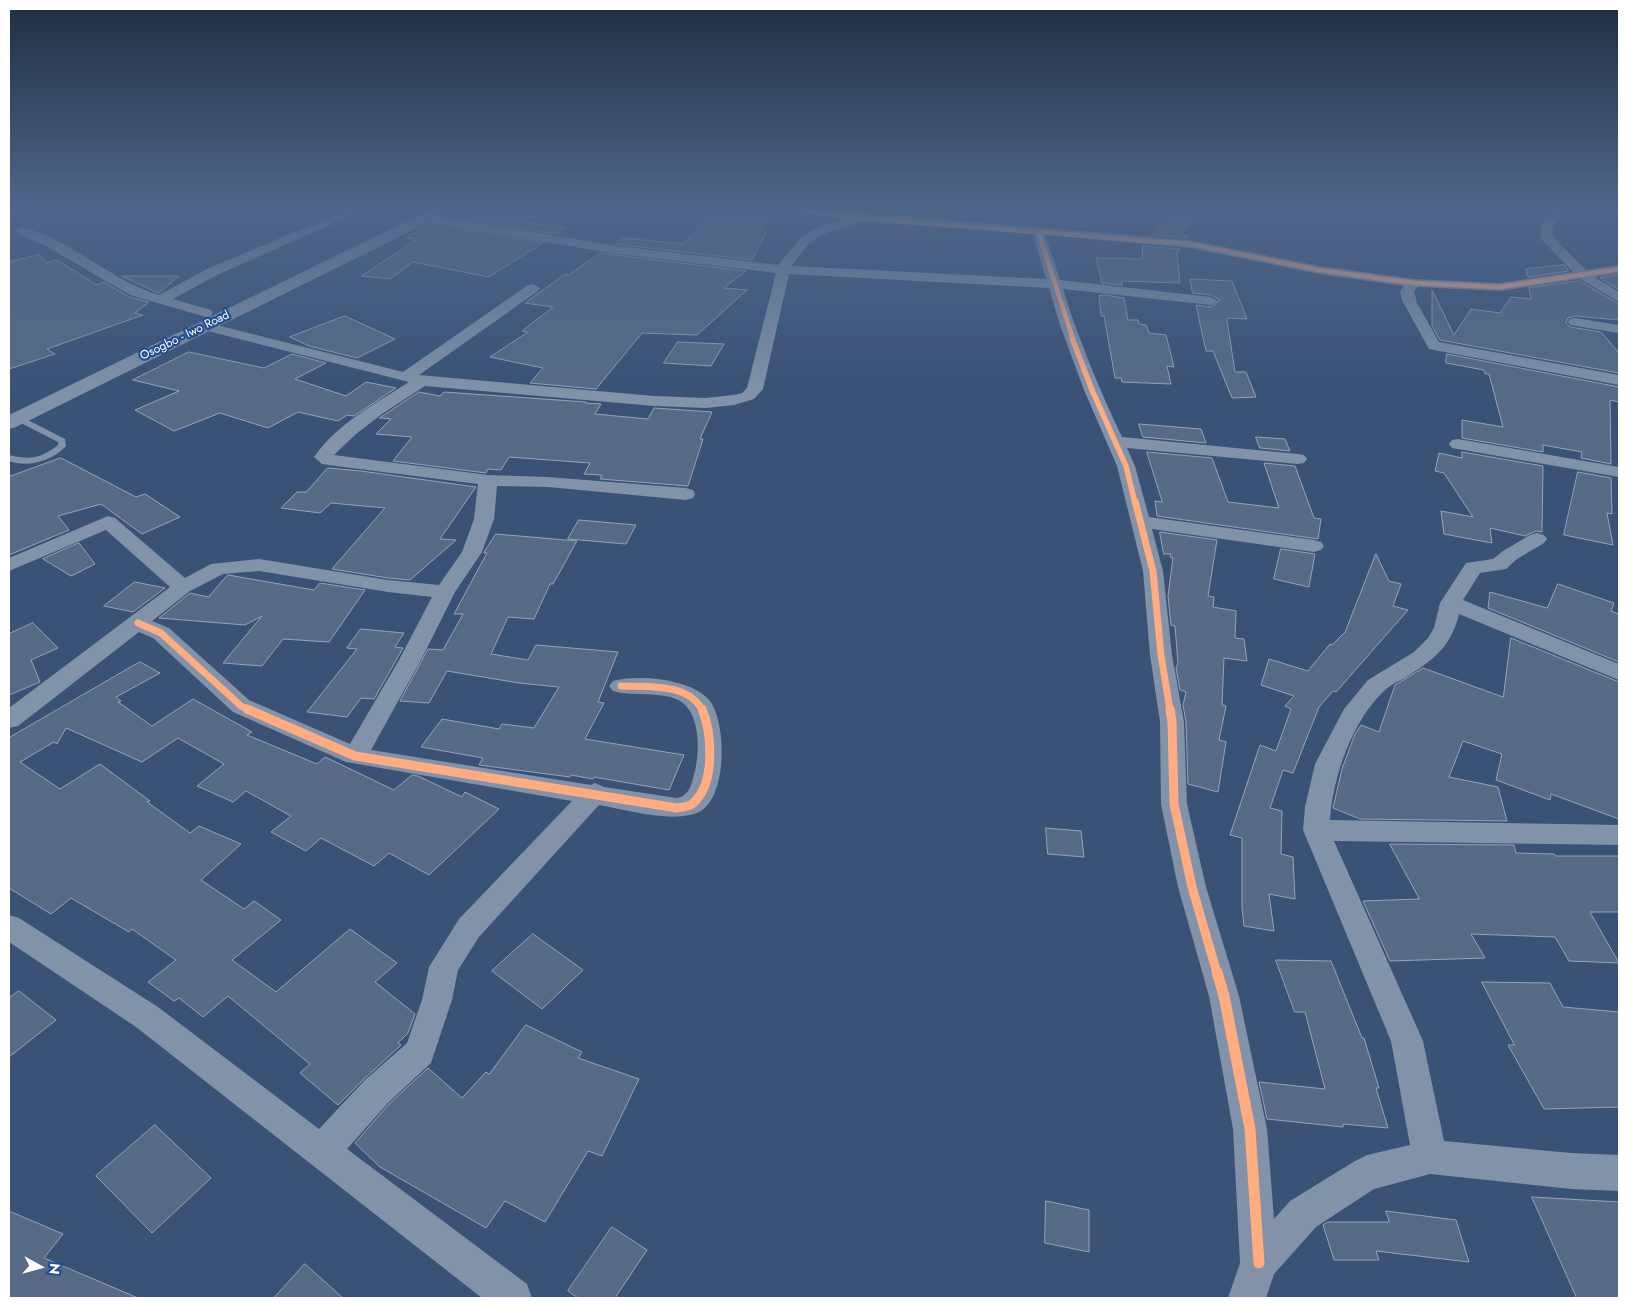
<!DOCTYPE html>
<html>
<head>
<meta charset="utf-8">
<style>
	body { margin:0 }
	#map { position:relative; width:1628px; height:1307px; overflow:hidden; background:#3a5276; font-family:Jost,sans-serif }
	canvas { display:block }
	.frame { position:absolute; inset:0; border:10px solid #fff; pointer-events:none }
	.north { position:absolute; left:15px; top:1242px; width:50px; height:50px; -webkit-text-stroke:4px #214e8e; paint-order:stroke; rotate:97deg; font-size:14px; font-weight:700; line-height:20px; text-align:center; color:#fff }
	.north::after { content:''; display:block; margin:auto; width:18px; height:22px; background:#fff; clip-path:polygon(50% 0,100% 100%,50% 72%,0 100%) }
</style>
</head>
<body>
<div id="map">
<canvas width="1628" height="1307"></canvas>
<div class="frame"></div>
<div class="north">N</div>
</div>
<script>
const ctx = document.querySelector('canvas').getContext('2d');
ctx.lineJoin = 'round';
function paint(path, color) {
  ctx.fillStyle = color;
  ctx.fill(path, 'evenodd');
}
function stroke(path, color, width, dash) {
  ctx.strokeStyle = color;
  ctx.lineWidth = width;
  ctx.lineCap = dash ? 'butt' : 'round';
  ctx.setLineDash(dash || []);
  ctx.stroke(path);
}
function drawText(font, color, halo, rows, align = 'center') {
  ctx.font = font + ' Jost,sans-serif';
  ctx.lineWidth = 4.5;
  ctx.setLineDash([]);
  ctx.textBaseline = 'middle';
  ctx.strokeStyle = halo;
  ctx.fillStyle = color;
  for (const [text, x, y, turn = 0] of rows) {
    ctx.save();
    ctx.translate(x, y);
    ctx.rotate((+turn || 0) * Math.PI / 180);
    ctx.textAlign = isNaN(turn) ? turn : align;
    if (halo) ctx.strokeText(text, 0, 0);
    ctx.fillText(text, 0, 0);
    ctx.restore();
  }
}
const building = new Path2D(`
	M495 210H548L524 222 567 228 558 234 456 217 467 211 480 214 488 213Z
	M714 210 774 213 759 231 766 232 752 260 615 244 624 238 683 244Z
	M1169 214 1194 218 1181 235 1189 236 1188 238 1152 235Z
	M429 224 543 243 489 277 413 262 390 279 361 276 418 239 407 238Z
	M1143 246 1180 249 1177 253 1180 283 1122 281V285L1102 283 1096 258 1142 259Z
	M601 253 746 271 724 288 747 290 697 335 642 333 596 389 530 383 543 368 490 357 528 332 522 331 553 307 525 303 565 274 568 275Z
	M40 255 46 263 57 260 97 285 104 282 129 297 149 302 135 313 143 315 47 349 55 354 9 369V262Z
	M1564 265 1569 271 1528 277 1526 269Z
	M1619 275V290L1600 278Z
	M122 276H179L159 293Z
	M1190 279 1232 281 1247 319 1228 318 1227 320 1235 372H1246L1256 397 1232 398 1213 351H1206L1196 305 1211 307 1220 300 1211 295 1193 293Z
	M1580 281 1619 304V320L1575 316 1568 318 1566 323 1570 327 1601 332 1619 353V373L1440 340 1432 326V290L1454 335 1471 309 1500 313 1511 297 1531 299 1529 288Z
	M1105 295 1124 298 1128 320H1138L1139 324 1146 325 1149 333 1166 335 1174 367 1167 366 1171 384 1122 382 1121 378H1115L1104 316H1101L1099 296Z
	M345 316 395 339 357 358 309 346 290 337Z
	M678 342 724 344 711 366 664 363Z
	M189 352 264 368 292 354 326 363 295 379 346 396 366 382 396 388 354 416 347 415 338 421 298 412 268 428 220 413 174 431 135 410 179 391 133 380Z
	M1447 354 1619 387V402L1610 400 1611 464 1581 458 1582 452 1543 445V452L1462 438V420L1503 427 1489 374H1485L1484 370 1446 363Z
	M419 392 440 396 444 392 586 402 585 403 601 404 595 414 648 419 654 408 712 412 700 439H703L688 486 600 479 602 475 584 474 590 463 509 457 501 470 488 469 486 473 393 461 412 437 376 434 391 419 380 418Z
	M1139 424 1201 429 1206 443 1143 437Z
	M1256 437 1285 439 1290 451 1260 448Z
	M1147 452 1212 458 1228 502 1279 508 1264 463 1295 466 1314 518 1321 519 1318 539 1157 516 1155 501 1162 502Z
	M1462 452 1543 466 1542 532 1536 531 1525 536 1490 528 1492 543 1444 534 1441 511 1473 517 1444 473 1435 471 1439 453 1462 458Z
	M61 458 136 497 145 494 180 517 142 534 101 504 58 516 69 530 9 555V477Z
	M328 468 361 471 476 487 440 539 456 540 410 580 388 578 332 569 385 508 331 503 320 513 281 508 297 492H306Z
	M1578 472 1611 478 1612 514 1607 513 1613 545 1564 535Z
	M579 520 636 525 626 544 568 539Z
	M1160 532 1217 540 1208 596 1214 597 1213 607 1236 611 1235 638 1244 639 1247 661 1224 658 1222 705 1226 706 1219 740 1226 742 1218 792 1188 784 1186 722 1183 705 1186 692 1180 690 1176 668 1178 663 1175 626 1171 625 1168 596 1173 558 1170 557 1171 554H1164Z
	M496 534 577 541 553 584H550L534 619 508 617 491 654 528 660 536 645 618 652 598 702 604 703 585 739 684 755 669 790 594 777 593 779 571 775 570 777 479 765 483 758 421 747 442 719 499 729 502 724 534 728 559 687 519 683 447 671 429 703 400 701 428 649 443 650 463 614H454L487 553H484Z
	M79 543 95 564 71 576 43 559Z
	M1281 549 1315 554 1309 587 1274 579Z
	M1376 554 1389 581 1401 584 1393 606 1408 610 1336 692 1333 691 1319 707 1293 773 1283 770 1270 808 1282 811 1281 854 1293 857 1295 899 1269 894 1274 931 1244 926 1242 908V838L1230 835 1260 745 1276 751 1291 709 1285 706 1294 696 1261 685 1269 659 1308 671 1330 644 1332 645 1345 632Z
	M228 575 314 590 320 583 365 590 329 642 283 639 262 666 223 663 262 616 245 625 159 618 190 593 208 597Z
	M135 582 165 588 133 612 104 606Z
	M1558 584 1614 603 1611 611 1619 614V662L1488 608 1490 592 1547 608Z
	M33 623 58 648 31 660 40 682 9 695V634Z
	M361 629 404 633 395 647 403 648 374 699 361 698 347 717 307 712 357 649 347 648Z
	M1511 638 1619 682V819L1551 794 1550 800 1496 780 1502 754 1463 741 1449 777 1498 787 1507 821 1360 819 1333 808 1342 769 1355 734 1361 725 1379 732 1395 685 1423 668 1503 697Z
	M140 662 160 673 116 697 121 701 118 702 152 726 193 699 252 732 247 735 317 764 325 757 394 790 412 775 418 776 462 797 465 792 499 809 429 875 389 853 374 866 321 838 306 851 271 832 291 816 246 791 233 802 197 786 224 764 178 738 142 762 66 728 57 744 54 742 20 762 60 789 100 764 150 801 147 802 190 833 199 826 241 844 201 880 244 909 254 901 281 920 232 960 276 992 350 929 397 963 375 982 415 1014 408 1033 398 1043 401 1045 363 1080 338 1105 300 1073 310 1064 228 996 203 1017 179 998 174 1001 148 982 176 960 132 929 129 932 71 898 51 914 9 888V738Z
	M1046 828 1081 831 1084 857 1048 854Z
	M1390 844 1514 845 1516 853 1554 854 1556 856H1619V912H1590L1619 963 1569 961 1555 937 1471 934 1485 958 1390 961 1363 901 1419 899Z
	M533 934 583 970 542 1009 492 971Z
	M1276 960 1331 961 1362 1038H1364L1379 1088H1376L1388 1128 1343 1124V1127L1267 1119 1259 1082 1325 1089 1305 1012H1295Z
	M1482 982 1550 983 1563 1007 1619 1012V1107L1544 1109 1508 1045H1514Z
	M19 991 56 1020 9 1057V998Z
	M526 1025 582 1052 578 1058 639 1079 602 1156 588 1151 545 1222 505 1201 486 1228 380 1167 355 1143 389 1104 428 1068 462 1098 486 1072 489 1074Z
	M155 1125 211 1178 152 1233 96 1176Z
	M1532 1197 1619 1202V1298H1577Z
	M1046 1201 1089 1210V1252L1045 1243Z
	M9 1211 63 1234 44 1258 138 1298H9Z
	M1386 1211 1456 1220 1469 1262 1376 1251 1379 1260H1334L1323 1225 1328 1222H1389Z
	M612 1227 647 1250 615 1298H578L568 1291Z
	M305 1264 343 1298H274Z`);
const service = new Path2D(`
	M18 415 65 439 66 446C52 461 28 468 9 461V455C30 460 40 459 58 445V442L15 420V416Z`);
const minor = new Path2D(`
	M347 210H364L217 275 173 299 211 310 213 313 211 316 206 317 130 295 44 245 18 234 16 231 22 227C72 240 110 280 159 295L207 269Z
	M795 210H831L1190 240 1319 266 1414 279 1500 283 1573 272 1543 241C1536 229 1545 219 1552 210H1565L1553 227V237L1586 270 1619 265V273L1595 277 1619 292V302L1580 279 1500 291 1418 287 1414 291 1417 303 1439 342 1619 375V385L1429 349 1402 300 1400 291 1404 286 1319 274 1190 248 1045 235 1060 280 1211 297 1218 301 1211 305 1063 289C1079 340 1099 389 1122 437L1298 454 1304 455 1307 459 1304 463 1298 464 1127 448 1135 466 1149 517 1314 540 1321 542 1324 546 1321 550 1314 552 1152 529 1163 571 1172 655 1184 722 1187 804 1206 887 1239 996 1267 1129 1274 1219 1290 1201 1355 1161 1367 1155 1410 1145 1391 1041 1303 830 1305 807 1315 764 1344 709 1368 680 1414 652 1428 638 1434 628 1440 603 1466 563 1493 559 1503 551 1530 535 1537 533 1544 535 1547 539 1544 543 1517 559 1506 569 1480 573 1463 600 1619 664V680L1459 614C1451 648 1432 661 1403 679 1397 682 1389 686 1384 691 1352 721 1333 777 1330 820L1619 825V845L1334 841 1423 1041 1444 1141 1571 1153 1619 1155V1191L1571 1189 1430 1174 1374 1189 1316 1227 1274 1274 1266 1298H1228L1240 1263 1233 1129 1209 996 1178 887 1161 804 1160 722 1150 655 1143 571 1117 466 1084 390 1060 325 1049 288 789 274 763 389 754 399 734 405 706 408 654 406 425 386 382 414 356 434 334 455 488 475 548 477 686 488 693 490 695 494 693 498 686 500 548 487 497 486 494 519 482 552 455 592 421 660 371 750 591 785 595 783 604 787 677 798C690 796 692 782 695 771 698 757 699 742 696 728 688 682 645 700 613 691L609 686 613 681C638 674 693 679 710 701 727 724 728 801 697 813 670 823 628 810 599 805L479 937 458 970 452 1000 431 1063 388 1103 347 1149 527 1284 532 1298H482L136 1027 9 942V915L19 918 158 1007 319 1129 364 1081 407 1043 422 1000 429 967 459 919 572 801 346 762 233 712 153 638 139 632 18 726 9 728V708L170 587 106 530 9 571V558L108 516 115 518 185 578 211 564 259 559 388 580 439 585 462 552 474 519 478 484 328 465 322 464 314 457C337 424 376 403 409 382L200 329 198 326 200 323 205 322 403 372 528 285 533 284 540 288 538 291 419 375 654 396 706 398 733 395 742 393 747 388 776 273 611 253 427 222 421 218 427 214 611 245 778 265 802 236 821 226 845 219 801 213ZM859 221 1033 234 1046 279 791 266 810 242 829 232 857 224ZM259 571 388 592 432 597 399 660 350 744 249 700 169 628 152 621 190 591 223 574Z
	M1575 318 1619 325V333L1570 325 1568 322 1570 319Z
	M1458 439 1619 467V477L1452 448 1449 444 1452 440Z`);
const primary = new Path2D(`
	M430 210H449L447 213 16 427 9 429V415Z`);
const cyclewayFar4 = new Path2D(`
	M801 210 861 218 1190 244 1319 270 1414 283 1500 287 1619 269
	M1038 231 1073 339`);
const cyclewayFar3 = new Path2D(`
	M1072 338 1092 390 1126 466 1135 503`);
const cyclewayFar2 = new Path2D(`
	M1135 501 1153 571 1161 655 1170 710
	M138 623 161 633 241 706 250 710
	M621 686C647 687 689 683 702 710`);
const cyclewayFar1 = new Path2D(`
	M247 709 355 756 677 808C682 807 688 807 692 804 716 785 712 733 702 709
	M1170 709 1172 722 1174 804 1192 887 1217 973`);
const cycleway = new Path2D(`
	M1217 972 1224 996 1250 1129 1259 1263`);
const farStreetnames = [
	["Osogbo - Iwo Road",185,336,-26]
];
paint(building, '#566a86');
stroke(building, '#96a3b7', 1);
paint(service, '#8192a9');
paint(minor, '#8192a9');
paint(primary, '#8191a9');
stroke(cyclewayFar4, '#ffac80', 4.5);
stroke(cyclewayFar3, '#ffac80', 5.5);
stroke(cyclewayFar2, '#ffac80', 7);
stroke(cyclewayFar1, '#ffac80', 9);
stroke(cycleway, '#ffac80', 11);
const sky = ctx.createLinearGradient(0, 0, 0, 393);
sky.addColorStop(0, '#202d41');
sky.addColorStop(0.53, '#4f668a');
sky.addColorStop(1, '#4f668a00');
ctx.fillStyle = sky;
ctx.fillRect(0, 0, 1628, 393);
drawText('12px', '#fff', '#214e8e', farStreetnames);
</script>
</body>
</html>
